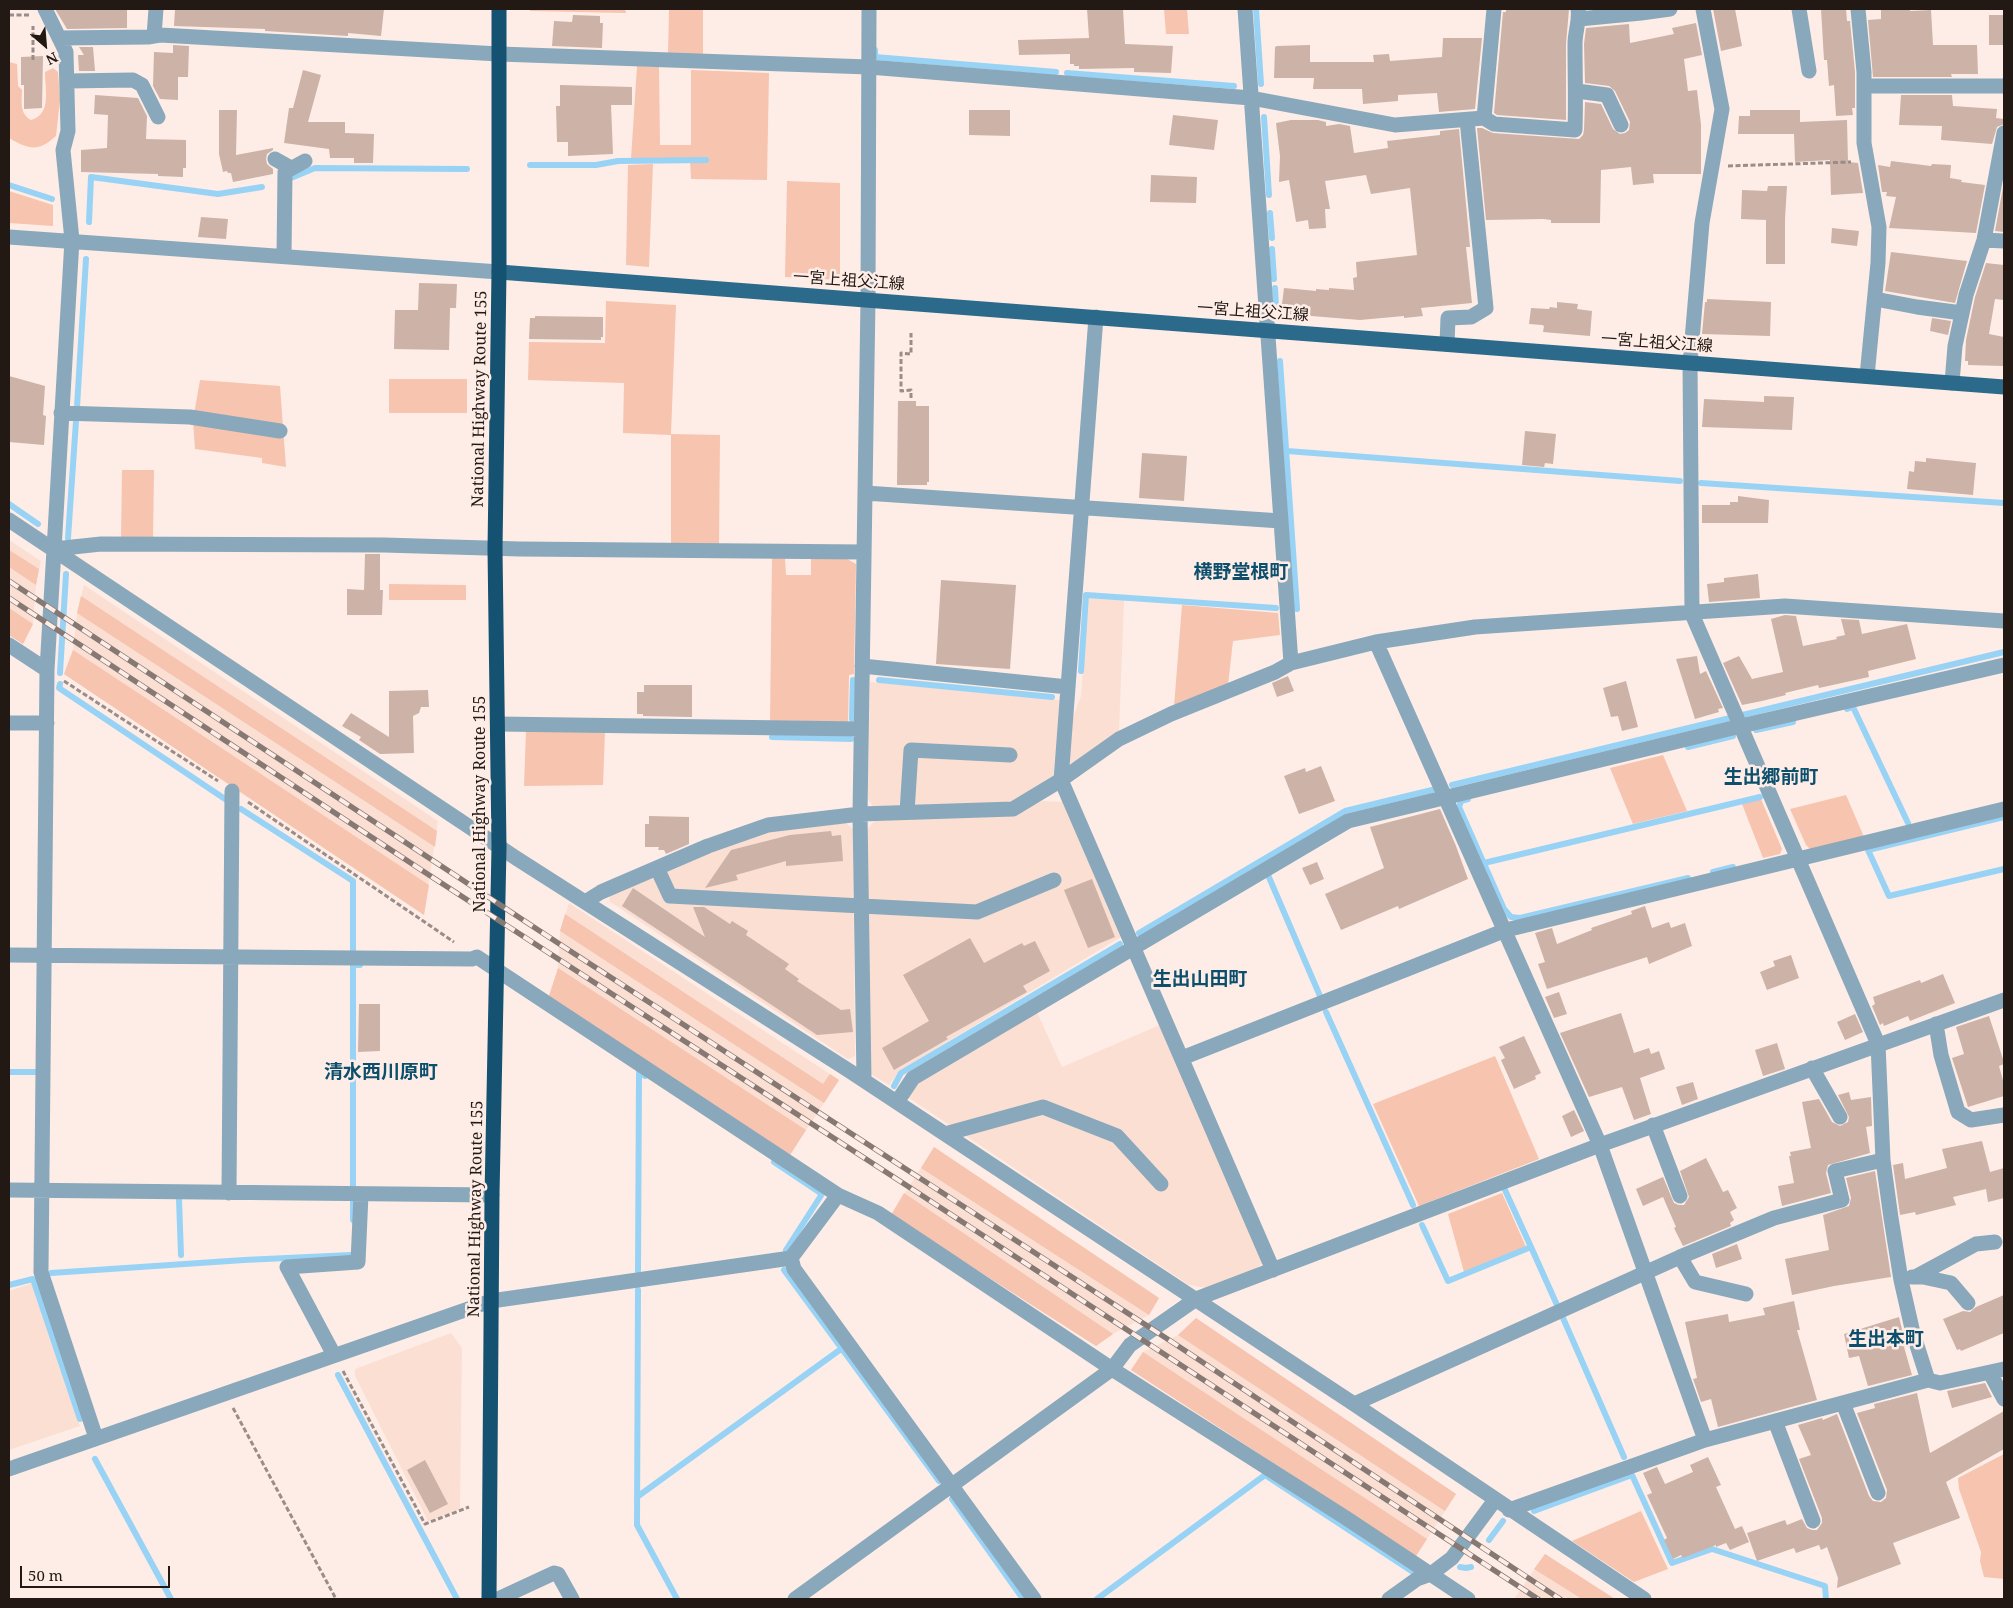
<!DOCTYPE html>
<html>
<head>
<meta charset="utf-8">
<style>
	body { margin:0 }
	#map { position:relative; width:2013px; height:1608px; overflow:hidden; background:#feede6; font-family:"Noto Serif",serif }
	canvas { display:block }
	.frame { position:absolute; inset:0; border:10px solid #221915; pointer-events:none }
	.north { position:absolute; left:20px; top:20px; width:50px; height:50px; -webkit-text-stroke:4px #feede6; paint-order:stroke; rotate:153deg; font-size:14px; font-weight:700; line-height:20px; text-align:center; color:#221915 }
	.north::after { content:''; display:block; margin:auto; width:18px; height:22px; background:#221915; clip-path:polygon(50% 0,100% 100%,50% 72%,0 100%) }
	.scale { position:absolute; left:20px; top:1566px; width:150px; height:22px; box-sizing:border-box; border:2px solid #221915; border-top:0; padding-left:6px; font-size:15px; line-height:18px; white-space:nowrap; color:#221915; -webkit-text-stroke:4px #feede6; paint-order:stroke }
</style>
</head>
<body>
<div id="map">
<canvas width="2013" height="1608"></canvas>
<div class="frame"></div>
<div class="north">N</div>
<div class="scale">50 m</div>
</div>
<script>
const ctx = document.querySelector('canvas').getContext('2d');
ctx.lineJoin = 'round';
function paint(path, color) {
  ctx.fillStyle = color;
  ctx.fill(path, 'evenodd');
}
function stroke(path, color, width, dash) {
  ctx.strokeStyle = color;
  ctx.lineWidth = width;
  ctx.lineCap = dash ? 'butt' : 'round';
  ctx.setLineDash(dash || []);
  ctx.stroke(path);
}
function drawText(font, color, halo, rows, align = 'center') {
  ctx.font = font + ' "Noto Serif","Noto Sans JP",serif';
  ctx.lineWidth = 5;
  ctx.setLineDash([]);
  ctx.textBaseline = 'middle';
  ctx.strokeStyle = halo;
  ctx.fillStyle = color;
  for (const [text, x, y, turn = 0] of rows) {
    ctx.save();
    ctx.translate(x, y);
    ctx.rotate((+turn || 0) * Math.PI / 180);
    ctx.textAlign = isNaN(turn) ? turn : align;
    if (halo) ctx.strokeText(text, 0, 0);
    ctx.fillText(text, 0, 0);
    ctx.restore();
  }
}
const built = new Path2D(`
	M9 540 41 561 36 585 33 624 23 644 9 635Z
	M84 585 438 821 424 915 64 674 73 650 77 613Z
	M1088 598 1124 600 1119 732 1075 764 1069 763 1072 720 1081 696Z
	M870 682 1060 700 1053 781 1008 803 873 806 868 799Z
	M1043 801 1064 802 1124 935 899 1071 889 1085 869 1073 867 830 875 820 1015 813Z
	M846 823 853 829 855 1056 848 1059 609 901 610 895 729 844 768 832Z
	M569 903 839 1080 790 1155 549 996 558 968 560 931Z
	M1036 1010 1062 1067 1162 1024 1264 1262 1256 1269 1206 1288 1189 1285 906 1096 917 1081Z
	M934 1147 1159 1298 1149 1315 1113 1334 1096 1346 891 1215Z
	M33 1283 80 1426 9 1450V1291Z
	M1196 1318 1456 1494 1416 1556 1131 1370 1143 1352 1178 1335Z
	M451 1333 462 1348 460 1509 428 1521 355 1376V1369Z
	M1545 1554 1615 1599H1514Z`);
const green = new Path2D(`
	M530 9H625L626 13 530 11Z
	M669 9H703V56L668 54Z
	M1164 9H1187L1189 34H1166Z
	M9 62 17 64 18 86 22 90C22 101 19 113 31 120 52 114 45 90 45 72L53 68 58 72 60 100 56 136C38 152 30 150 9 138Z
	M637 66 659 67 660 145H691V70L769 73 767 180 691 179 690 159H631Z
	M653 164 649 267 626 265 628 165Z
	M787 181 840 183V280L785 277Z
	M9 191 53 205V226L9 223Z
	M606 301 676 305 671 434 720 435 719 544H671V435L623 433 624 383 528 380 529 342 605 343Z
	M389 379H467V413H389Z
	M200 380 280 386 286 467 262 463V458L195 449 193 420Z
	M122 470H154L153 540H121Z
	M9 550 39 569 36 585 9 567Z
	M772 558H785L786 575H811V559H847L856 564 854 674 849 675 848 723 770 722Z
	M389 584 466 585V600H389Z
	M81 596 437 831 435 847 77 613Z
	M1182 605 1278 613 1280 635 1233 641 1228 685 1174 707Z
	M9 608 33 624 23 644 9 635Z
	M73 650 429 885 424 915 64 674Z
	M526 730 605 731 603 785 524 786Z
	M1663 755 1687 811 1633 824 1610 768Z
	M1846 795 1864 837 1812 851 1806 845 1790 809Z
	M1761 799 1782 849 1780 854 1763 858 1742 804Z
	M565 914 823 1084 830 1074 839 1080 824 1103 560 931Z
	M558 968 806 1130 790 1155 549 996Z
	M1495 1056 1539 1159 1419 1206 1373 1104Z
	M934 1147 1159 1298 1149 1315 921 1168Z
	M904 1193 1113 1334 1096 1346 891 1215Z
	M1502 1193 1526 1247 1464 1272 1448 1214Z
	M1196 1318 1456 1494 1445 1511 1178 1335Z
	M1143 1352 1427 1539 1416 1556 1131 1370Z
	M2004 1454V1579L1984 1577 1980 1561 1981 1552 1959 1489 1958 1478Z
	M1641 1511 1668 1569 1634 1582 1572 1541Z
	M1545 1554 1615 1599H1582L1534 1569Z`);
const stream = new Path2D(`
	M1256 9 1261 84
	M875 50V57L1056 72
	M1067 73 1234 86
	M1264 117 1269 195
	M530 165H596L618 161 706 160
	M291 178 315 168 467 169
	M9 185 52 199
	M1270 213 1272 238
	M89 222 91 177 218 194 262 187
	M1272 249 1274 279
	M1275 288 1276 306
	M1280 361 1297 609
	M77 407 86 259
	M1287 451 1680 481
	M1701 483 2004 503
	M9 504 38 524
	M68 538 76 421
	M1081 671 1086 595 1276 608
	M60 673 66 574
	M879 680 1052 697
	M60 684 59 688 225 799
	M1847 709 1853 707 1908 823
	M852 719 853 680
	M1756 730 1793 722
	M772 737 851 739
	M1688 747 1733 736
	M1452 785 2004 652
	M1468 799 1461 801 1459 807 1504 909 1511 917 1520 918 1688 878
	M241 809 353 881V950
	M2004 817 1868 850 1889 896 2004 869
	M1484 863 1760 797
	M1713 872 1733 867
	M1268 875 1320 996
	M1139 933 1345 811 1432 790
	M1326 1012 1413 1205
	M9 1072H38
	M894 1086 901 1073 1120 944
	M774 1162 822 1194 786 1250
	M353 1187V965H360
	M1505 1190 1531 1247
	M179 1199 181 1255
	M353 1201V1220
	M1422 1225 1448 1281 1531 1247 1557 1305
	M784 1270 939 1481
	M638 1271 639 1072 645 1076
	M51 1273 244 1260 351 1255
	M9 1285 33 1279 80 1419
	M638 1290 637 1525 677 1599
	M1563 1318 1624 1457
	M338 1375 457 1599
	M95 1459 171 1599
	M637 1497 841 1349
	M952 1499 1023 1599
	M1534 1511 1632 1475 1672 1563 1712 1549 1825 1586 1826 1599
	M1489 1540 1503 1521
	M1460 1567 1466 1568 1471 1567
	M1097 1599 1265 1475 1413 1572`);
const building = new Path2D(`
	M55 9H127V28L67 29Z
	M175 9H384L381 36 348 33V36L265 31V29L174 26Z
	M1087 9H1123L1125 44 1173 46 1171 73 1134 72V68L1079 69V66H1074V64H1070V54L1019 55 1018 40 1089 38Z
	M1506 9H1569L1566 44V120L1497 115 1494 113 1503 12H1506Z
	M1713 9H1735L1742 46 1721 51Z
	M1821 9H1846L1847 21H1850L1855 72V108H1852L1853 115 1836 116 1834 85 1829 86 1827 60H1824Z
	M1881 9H1910V11L1931 10 1933 45H1977L1978 74H1951L1952 77H1873L1868 20 1881 19Z
	M573 15 600 16V23H603L602 48 552 46 554 21 572 22Z
	M1989 15H2004V45H1989Z
	M1696 23 1702 55 1684 59 1688 91 1697 90 1701 125V174H1653L1654 183 1633 185 1631 167 1601 170 1600 223H1551V220L1543 219 1486 220 1477 128H1482L1493 133 1579 139 1583 135 1584 130 1585 102 1601 104 1613 129 1620 134 1625 133 1629 130 1630 122 1615 91 1609 86 1585 83 1584 44 1586 28 1629 24 1630 43 1674 34 1672 28Z
	M1443 38H1482L1475 109 1439 112 1437 93 1398 95V101L1363 104 1362 89H1313L1314 78H1274L1275 47 1277 46 1310 45V62H1374L1373 55 1389 54 1390 61 1442 57Z
	M173 45 189 46 188 77H178V100L160 99 153 86 154 52 173 53Z
	M79 47H93L95 71H79L78 55H84Z
	M43 56 42 108 24 109V85H21V57Z
	M303 70 321 75 308 122H345V133L374 134 373 163H354V158H330L329 149 284 143 289 108H293Z
	M560 85 632 87V105H611L613 154 568 156V142H557L556 106H560Z
	M95 95 138 98 147 116 146 139 186 140V168H183V177L158 176V174L81 172V150L107 148 108 115 94 114Z
	M1901 95H1952L1953 106 1997 109 1996 118 2004 119V124L1997 127 1992 144 1941 140 1942 126 1899 125Z
	M219 110H237L236 155 273 148V150L267 154 266 159 267 164 273 169V174L233 182 231 173H228L227 171 223 172 219 154Z
	M969 110H1010V136L969 135Z
	M1750 110H1800V122L1847 120 1848 162 1858 163 1863 193 1831 195 1830 160 1795 162 1794 134H1738L1739 116H1750Z
	M1173 115 1218 120 1214 150 1169 145Z
	M1291 120H1318L1326 122V126L1339 124 1350 126 1354 153 1388 148 1387 141 1440 135V131L1459 129 1470 247H1466L1472 303 1421 308 1423 316 1404 318V316L1360 320 1287 314 1288 304H1282L1284 288 1316 291V289L1329 290V288L1354 290 1353 278 1357 277 1356 262 1417 255 1410 188 1371 194 1366 175 1325 181 1330 209H1325L1326 228 1309 229 1308 220 1296 222 1289 180 1279 182 1280 156 1276 123Z
	M1891 161 1931 166 1932 164 1951 165 1950 178 1962 180 1961 182 1985 185 1976 233 1889 228 1896 197 1886 196 1887 192H1882L1878 165 1890 167Z
	M1151 175 1197 177 1196 203 1150 202Z
	M1768 186H1787L1785 219V264H1766V220L1741 219 1742 190 1767 191Z
	M2003 187 2004 232 1995 231Z
	M201 217 228 219 226 239 198 237Z
	M1832 228 1859 231 1857 246 1831 243Z
	M1891 252 1967 261 1955 303 1885 291Z
	M1986 263 2004 265V300L1995 299 1989 334 2004 337V366L1968 365V361H1965L1966 340 1975 297Z
	M419 283 457 284 456 308H450L449 350 394 349 395 310H418Z
	M1707 299 1771 302 1770 336 1702 334 1705 302H1707Z
	M1557 302 1578 304 1577 309 1592 311 1590 336 1543 332 1544 326 1542 325 1529 324 1531 308 1549 309 1550 307 1557 308Z
	M535 316 603 317V337H601V340L529 339 530 318H535Z
	M1932 318 1951 321 1948 335 1930 331Z
	M9 376 45 386 43 415 46 416 44 445 9 442Z
	M1764 396 1794 397 1792 430 1702 427 1704 399 1764 402Z
	M898 401H916V406H929V482H927V485H897Z
	M1525 431 1556 434 1553 464 1545 463 1544 467 1522 465Z
	M1142 453 1187 456 1184 501 1139 498Z
	M1926 458 1976 463 1973 495 1907 489 1909 471 1914 472 1915 461 1926 462Z
	M1738 496 1769 500 1768 523H1702V505H1730V502H1738Z
	M365 554H380V590H383L382 615H347V589L364 590Z
	M1758 574 1760 598 1709 602 1707 584 1724 582V578Z
	M941 580 1016 585 1010 669 936 664Z
	M1785 615 1796 616 1803 646 1837 639 1836 637 1845 635 1841 619 1859 620 1862 634 1907 624 1916 659 1868 671 1869 677 1819 688 1818 685 1785 693 1786 695 1762 701 1742 705 1723 663 1739 656 1752 679 1783 672 1771 619Z
	M1697 656 1700 674 1706 671 1723 708 1718 709 1719 712 1695 719 1676 659Z
	M1288 676 1294 691 1277 697 1272 683Z
	M1626 681 1638 727 1622 731 1618 716 1611 717 1603 688Z
	M644 685H692V717L643 716V714H637V692H644Z
	M428 690 429 707H421L419 713 413 716 414 753 380 754 359 740 361 737 342 726 351 713 389 737V691Z
	M1321 766 1335 801 1299 814 1284 776 1305 768 1306 772Z
	M1440 809 1456 846 1468 879 1399 909 1398 906 1341 930 1325 894 1384 868 1370 827Z
	M649 816 689 817V844L666 854 664 850H658L659 847H645V824H649Z
	M831 831 832 836 841 835 843 861 786 866V861L736 875 738 880 705 888 731 850 790 835Z
	M1317 862 1324 879 1310 885 1302 868Z
	M1092 879 1115 937 1088 948 1064 890Z
	M633 888 705 937 693 907H704L730 924 732 921 748 931 746 935 789 964 785 969 799 979 797 981 841 1010 850 1009 853 1032 817 1035 622 906Z
	M1645 906 1652 928 1669 922 1671 928 1685 923 1692 946 1649 964 1647 957 1547 989 1538 964 1545 962 1535 933 1552 928 1557 944 1592 930 1591 928 1632 914 1631 911Z
	M970 938 984 963 1022 943 1024 946 1035 941 1050 971 1023 986 1027 992 946 1037 948 1039 894 1070 882 1048 929 1021 903 975Z
	M1791 955 1799 978 1767 990 1760 972 1775 966 1773 961Z
	M1943 974 1955 1003 1910 1021 1908 1016 1884 1026 1883 1023 1880 1025 1872 1006 1875 1004 1873 997 1920 980 1921 983Z
	M1559 992 1567 1014 1554 1018 1545 997Z
	M359 1004H380V1051L358 1052Z
	M1621 1013 1634 1053 1649 1048 1651 1054 1659 1051 1665 1069 1640 1078 1651 1114 1634 1120 1622 1087 1589 1097 1560 1033Z
	M1855 1014 1863 1032 1845 1040 1837 1022Z
	M1989 1016 2004 1062V1064L1999 1066 2004 1084V1096L1968 1107 1952 1058 1964 1054 1956 1027Z
	M1524 1036 1541 1073 1535 1076 1536 1079 1514 1089 1501 1060 1505 1058 1499 1047Z
	M1777 1043 1785 1069 1763 1076 1755 1050Z
	M1693 1082 1698 1099 1682 1105 1676 1087Z
	M1849 1092 1851 1100 1871 1097 1872 1126 1866 1127 1870 1153 1828 1165 1826 1173 1831 1193 1782 1206 1778 1186 1794 1183 1789 1156H1791L1790 1152 1811 1148 1802 1102 1819 1099 1832 1122 1840 1126 1848 1122 1849 1117 1838 1095Z
	M1574 1110 1584 1131 1571 1137 1562 1116Z
	M1982 1141 1990 1172 2004 1168V1198L1988 1202 1986 1189 1953 1197 1956 1205 1916 1215 1915 1212 1900 1215 1893 1165 1903 1163 1905 1179 1947 1168 1942 1149Z
	M1706 1158 1723 1192 1728 1190 1737 1208 1730 1212 1734 1220 1730 1223 1731 1226 1683 1246 1674 1228 1676 1227 1663 1197 1643 1206 1636 1189 1663 1177 1674 1203 1679 1205H1684L1689 1197 1680 1171Z
	M1875 1171 1891 1277 1834 1286 1792 1295 1785 1259 1829 1250 1823 1215 1849 1206 1851 1198 1846 1178Z
	M1737 1244 1742 1259 1716 1268 1712 1254Z
	M2004 1295V1333L1961 1351 1960 1349 1957 1350 1943 1319 1963 1311 1970 1312 1976 1307Z
	M1794 1301 1800 1330H1797L1817 1400 1718 1427 1711 1399 1701 1402 1693 1379 1697 1378 1685 1322 1728 1314 1729 1322 1765 1315 1763 1308Z
	M1899 1317 1906 1346 1904 1347 1912 1375 1868 1386 1859 1356 1849 1358 1844 1334Z
	M1985 1383 1992 1397 1952 1408 1947 1391Z
	M1917 1393 1930 1453 2004 1411V1449L1946 1482 1960 1518 1893 1543 1901 1564 1837 1588 1838 1578 1827 1547 1821 1550 1819 1545 1796 1553 1794 1548 1757 1561 1747 1533 1785 1520 1787 1525 1802 1519 1807 1528 1812 1530H1817L1822 1523V1518L1799 1459 1811 1455 1798 1425 1822 1418 1823 1420 1837 1414 1869 1496 1873 1501 1881 1502 1886 1498 1887 1490 1857 1413 1875 1408 1874 1404Z
	M1708 1457 1721 1485 1716 1487 1735 1529 1742 1526 1749 1542 1730 1550 1726 1543 1716 1547V1545L1683 1558 1681 1555 1673 1559 1664 1540 1667 1538 1647 1495 1652 1493 1643 1473 1657 1467 1665 1484 1693 1472 1690 1465Z
	M425 1460 448 1504 430 1513 407 1470Z`);
const path = new Path2D(`
	M9 15H31
	M33 60V26
	M1728 166 1851 162
	M911 398V390L901 391V353L911 354V333
	M64 681 218 781
	M248 802 454 942
	M343 1371 425 1524 469 1507
	M233 1408 336 1599`);
const minor = new Path2D(`
	M45 9 66 52 68 131 63 150 72 240 47 670 41 1272 96 1438
	M1245 9 1291 663
	M1703 9 1722 109 1702 223 1690 363 1692 614 1878 1044 1883 1160 1891 1218 1901 1280 1913 1333 1928 1380
	M1799 9 1809 71
	M1858 9 1864 72V143L1879 227 1878 263 1867 376
	M1579 19 1641 13 1670 9
	M154 36 156 9
	M59 38 148 37 160 35 499 54 869 67 1251 98 1395 125 1484 118 1494 124 1575 130C1576 101 1575 73 1575 44 1575 31 1580 21 1578 9
	M67 81 133 80 142 85 158 117
	M1865 86H2004
	M1577 91 1607 95 1621 125
	M1484 118 1494 9
	M275 159 291 168
	M9 237 499 272
	M1984 240 2004 241
	M284 256 285 172 305 161
	M1875 299 1917 307 1962 313
	M1096 317 1061 780 1273 1270
	M1447 344 1448 318 1471 317 1486 308 1467 120
	M1952 383 1955 346 1966 295 1984 240 2004 133
	M61 413 190 417 280 431
	M865 493 1281 521
	M9 520 516 858 848 1070 945 1134 1354 1404 1644 1599
	M54 549 101 544 384 545 520 549 864 552
	M1376 642 1600 1145 1705 1440
	M9 645 47 670
	M862 666 1068 687
	M9 723H47
	M498 724 861 729
	M907 812 911 750 1010 755
	M657 868 670 896 977 912 1054 880
	M585 902 601 892 708 846 768 825 860 814 1013 809 1061 780 1119 739 1171 714 1275 672 1291 663 1376 642 1475 627 1785 606 2004 621
	M9 955 472 959 477 957 838 1195 878 1213 1112 1369 1346 1518 1468 1599
	M1936 1024 1941 1055 1958 1112 1971 1120 2004 1115
	M1182 1058 1506 930 2004 809
	M1812 1068 1840 1117
	M864 1080 860 814 868 300 869 9
	M897 1102 913 1078 1348 821 1741 726 2004 665
	M1653 1125 1680 1196
	M945 1134 1043 1107 1117 1136 1161 1184
	M9 1190 492 1195
	M229 1193 232 791
	M838 1195 791 1258 794 1269 1034 1599
	M1680 1257 1695 1282 1746 1294
	M1912 1277H1923L1951 1283 1968 1303
	M1915 1277 1976 1244 1995 1242
	M334 1355 287 1267 358 1262 361 1195
	M1990 1373 2004 1399
	M1843 1403 1878 1493
	M1354 1404 1680 1257 1774 1218 1842 1200 1835 1171 1883 1160
	M1775 1421 1813 1521
	M9 1469 491 1301 791 1258
	M1509 1510 1705 1440 1928 1380 1940 1383 2004 1369
	M498 1599 554 1573 558 1574 572 1599
	M795 1599 1112 1369 1130 1345 1196 1299 1600 1145 2004 1000
	M1389 1599 1417 1579 1431 1574 1452 1558 1495 1500`);
const major = new Path2D(`
	M499 272 2004 387`);
const highway = new Path2D(`
	M489 1599 492 1195 499 847 495 549 499 272V9`);
const rail = new Path2D(`
	M9 581 561 945 1169 1340 1560 1599
	M9 598 429 875 909 1187 1538 1599`);
const streetNames = [
	["一宮上祖父江線",849,281,4],
	["一宮上祖父江線",1253,312,4],
	["一宮上祖父江線",1657,343,4],
	["National Highway Route 155",480,399,-89],
	["National Highway Route 155",480,804,-90],
	["National Highway Route 155",476,1209,-89]
];
const quarterNames = [
	["横野堂根町",1241,573],
	["生出郷前町",1771,778],
	["生出山田町",1200,980],
	["清水西川原町",381,1073],
	["生出本町",1886,1340]
];
paint(built, '#fbdfd3');
paint(green, '#f6c4af');
stroke(stream, '#98d3f6', 6);
paint(building, '#cdb2a7');
stroke(path, '#9a8c87', 3, [5, 2.5]);
stroke(minor, '#89a8bb', 15);
stroke(major, '#2b6a8b', 15);
stroke(highway, '#155271', 15);
stroke(rail, '#867974', 5.5);
stroke(rail, '#feede6', 4, [11]);
drawText('16px', '#221915', '#feede6', streetNames);
drawText('bold 19px', '#0c4f6d', '#feede6', quarterNames);
</script>
</body>
</html>
